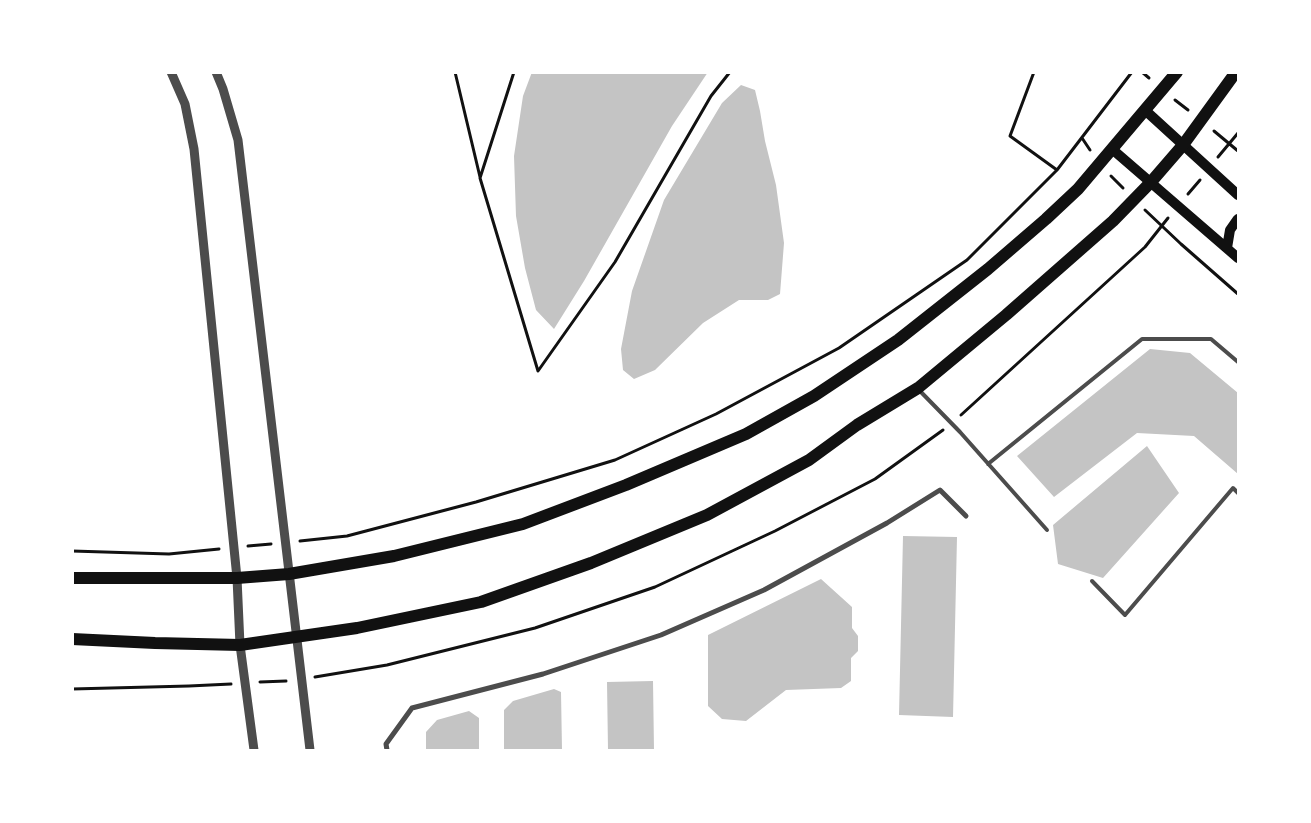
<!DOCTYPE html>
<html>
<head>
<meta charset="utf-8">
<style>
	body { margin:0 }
	#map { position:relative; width:1311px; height:823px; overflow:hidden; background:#fff; font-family:Rubik,sans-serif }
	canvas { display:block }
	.frame { position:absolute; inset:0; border:74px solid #fff; pointer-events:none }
</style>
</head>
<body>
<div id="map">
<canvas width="1311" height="823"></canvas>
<div class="frame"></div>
</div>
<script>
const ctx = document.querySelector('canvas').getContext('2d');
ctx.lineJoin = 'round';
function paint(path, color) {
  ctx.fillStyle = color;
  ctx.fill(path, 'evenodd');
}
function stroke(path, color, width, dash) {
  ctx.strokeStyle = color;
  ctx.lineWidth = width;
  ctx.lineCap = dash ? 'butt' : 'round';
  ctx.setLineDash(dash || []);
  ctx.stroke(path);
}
const building = new Path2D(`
	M532 72H708L672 126 584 281 554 329 536 310 525 268 516 216 514 156 523 96Z
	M741 85 755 90 760 111 765 141 776 185 784 243 780 294 768 300H739L703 323 655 370 634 379 623 370 621 349 632 291 664 200 722 103Z
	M1150 349 1190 353 1238 393V474L1194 436 1137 433 1054 497 1017 456Z
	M1147 446 1179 493 1103 578 1058 564 1053 525Z
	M903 536 957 537 953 717 899 715Z
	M821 579 852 607V628L858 636V651L851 658V681L841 688 786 690 746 721 722 719 708 706V635Z
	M653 681 654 750H608L607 682Z
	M554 689 561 692 562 750H504V710L513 701Z
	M469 711 479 718V750H426V732L437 720Z`);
const path = new Path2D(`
	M455 72 480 177
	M514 72 480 178 538 371 615 262 711 96 730 72
	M1034 72 1010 136 1057 170
	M1142 72 1149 78
	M1175 100 1188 110
	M1214 131 1238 151
	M1082 138 1090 150
	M1218 157 1238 133
	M1111 176 1123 188
	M1188 194 1200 180
	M1145 210 1181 244 1238 294
	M961 415 1145 247 1168 218
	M300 541 347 536 476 502 615 460 716 414 839 348 967 260 1057 170 1132 72
	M248 546 271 544
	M72 551 169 554 219 549
	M315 677 387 665 535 628 655 587 775 531 875 479 943 430
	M260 682 286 681
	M72 689 189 686 231 684`);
const service = new Path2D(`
	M919 390 960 432 1047 530
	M988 464 1142 339H1211L1238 362
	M1092 581 1125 615 1233 488 1238 493`);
const minor = new Path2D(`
	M387 750 386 744 412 708 543 674 661 635 764 590 887 523 940 490 966 516`);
const tertiary = new Path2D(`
	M171 72 185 104 194 149 237 578 240 645 254 750
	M216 72 223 89 238 140 310 750`);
const secondary = new Path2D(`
	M1146 111 1238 195
	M1112 149 1238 258
	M1227 248 1230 230 1237 220 1238 219`);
const primary = new Path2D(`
	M72 578H237L289 574 394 556 523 524 626 485 746 434 814 396 898 340 988 269 1046 219 1078 189 1177 72
	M72 639 155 643 240 645 357 628 481 602 591 563 707 515 809 460 857 425 918 388 1006 315 1113 221 1151 182 1183 145 1236 72`);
paint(building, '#c4c4c4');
stroke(path, '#111', 3);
stroke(service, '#4c4c4c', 4);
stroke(minor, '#4c4c4c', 5);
stroke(tertiary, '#4c4c4c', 9);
stroke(secondary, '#111', 10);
stroke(primary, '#111', 12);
</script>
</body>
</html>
